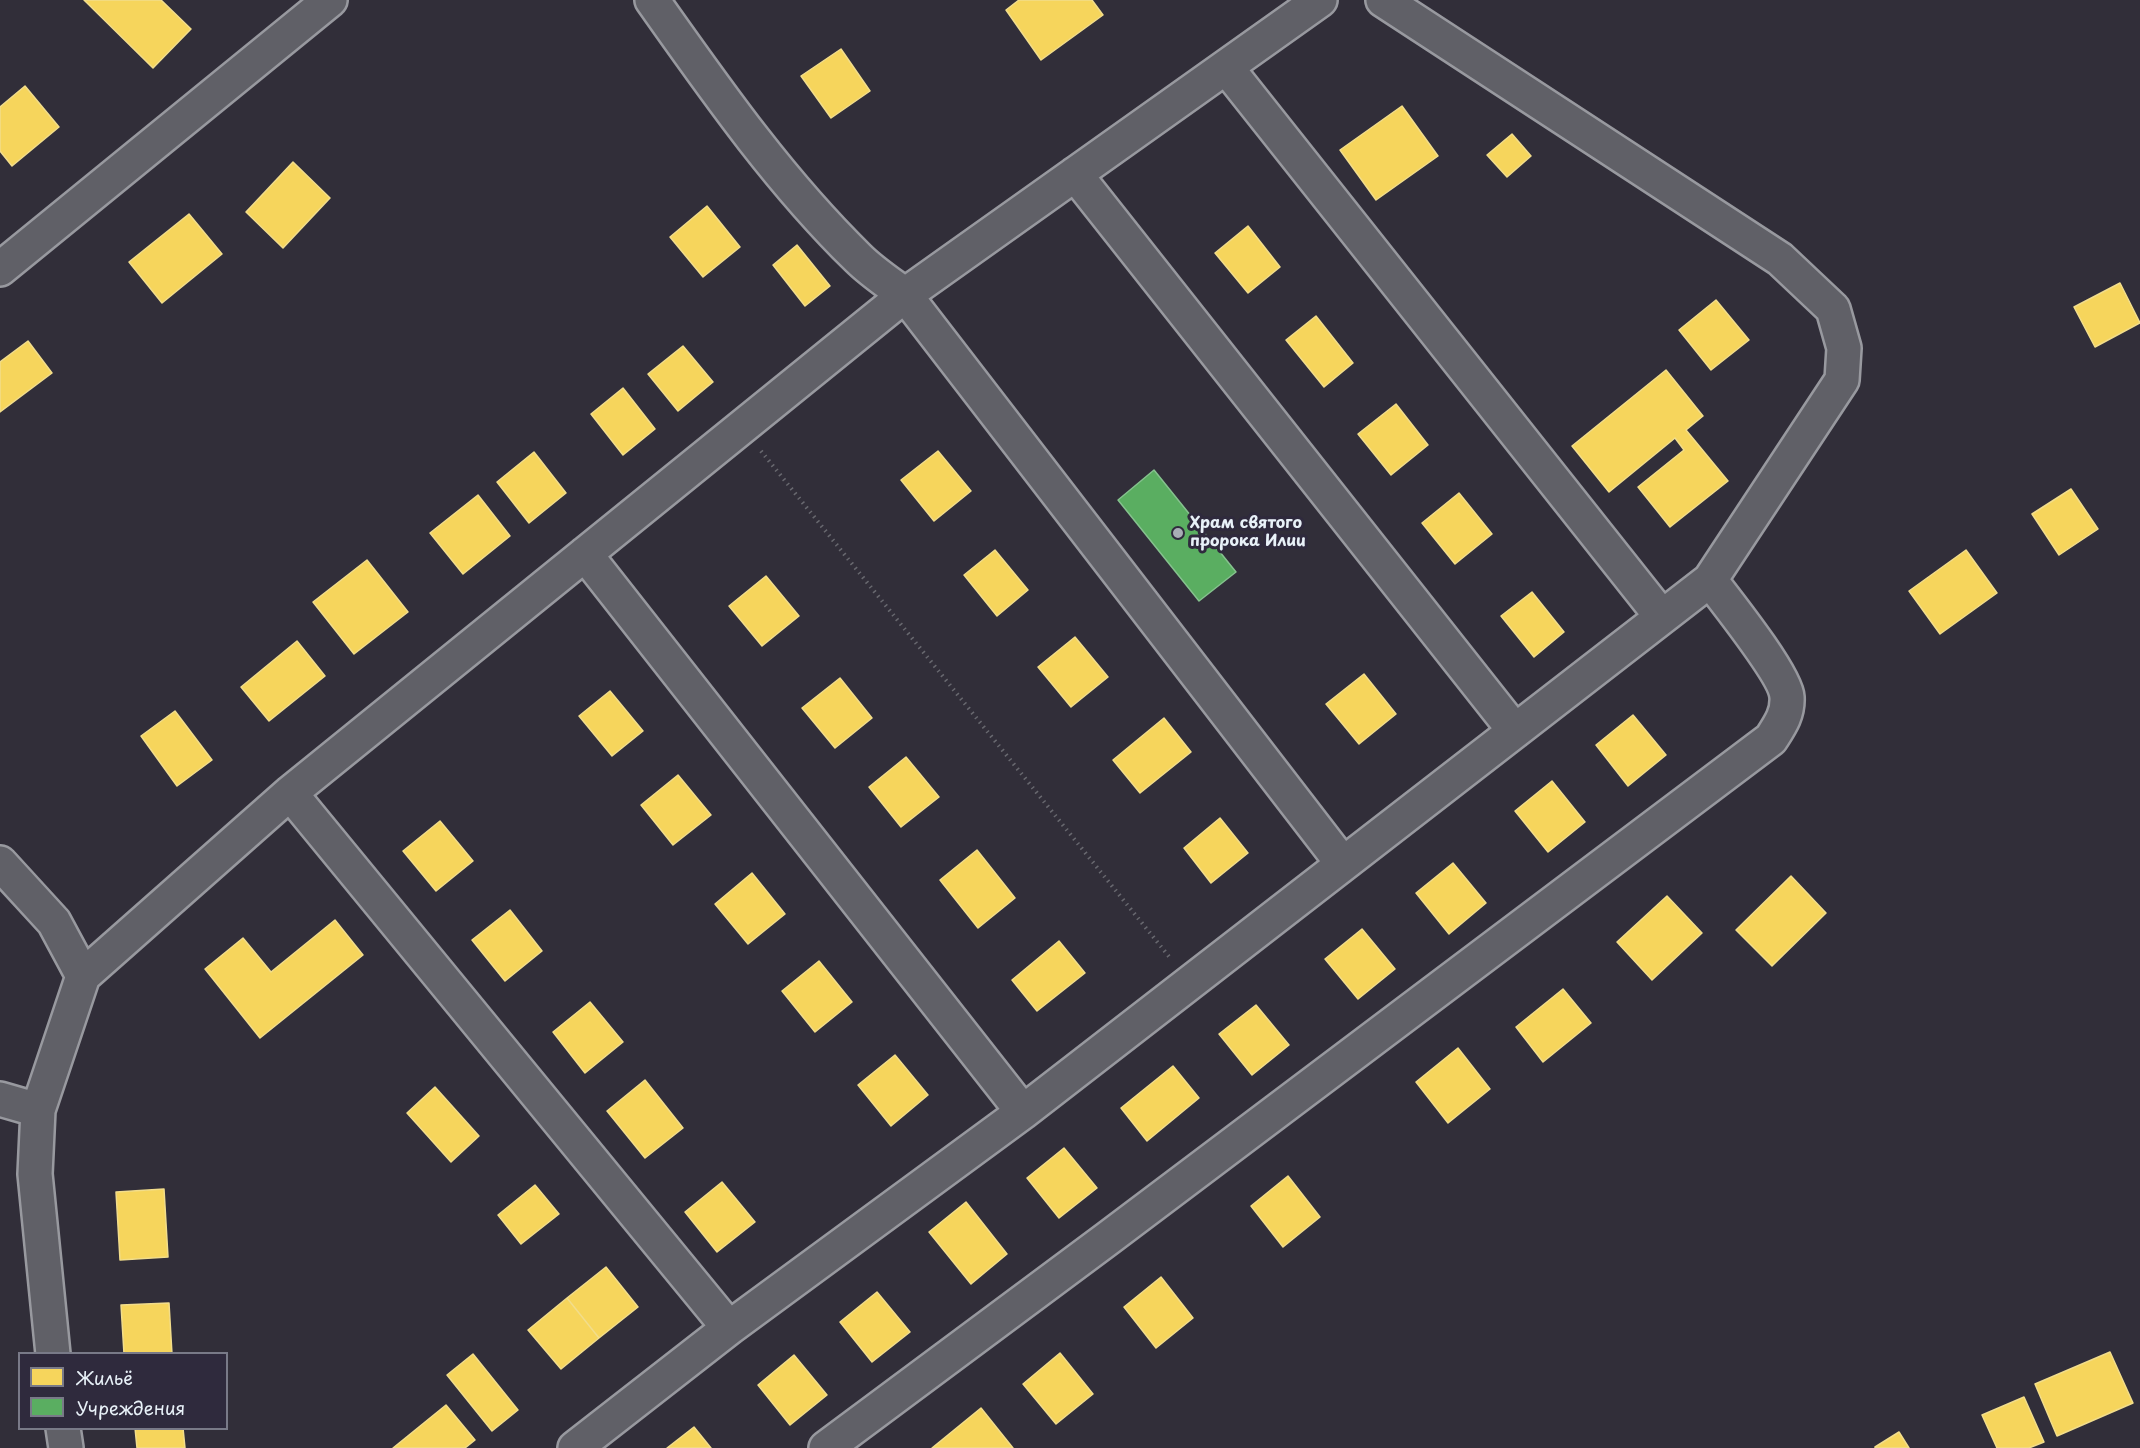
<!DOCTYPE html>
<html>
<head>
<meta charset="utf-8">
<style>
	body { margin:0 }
	#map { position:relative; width:2140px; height:1448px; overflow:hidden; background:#312e39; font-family:"Playpen Sans",sans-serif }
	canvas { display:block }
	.legend { position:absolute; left:18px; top:1352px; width:210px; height:78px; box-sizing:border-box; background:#2f2a3d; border:2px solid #797a88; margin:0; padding:8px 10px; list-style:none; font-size:18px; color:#e8f1f8 }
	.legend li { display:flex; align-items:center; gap:12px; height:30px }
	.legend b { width:30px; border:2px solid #797a88 }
</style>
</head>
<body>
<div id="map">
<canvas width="2140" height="1448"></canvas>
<ul class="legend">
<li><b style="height:16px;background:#f6d55c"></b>Жильё</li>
<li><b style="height:16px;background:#5aae61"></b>Учреждения</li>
</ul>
</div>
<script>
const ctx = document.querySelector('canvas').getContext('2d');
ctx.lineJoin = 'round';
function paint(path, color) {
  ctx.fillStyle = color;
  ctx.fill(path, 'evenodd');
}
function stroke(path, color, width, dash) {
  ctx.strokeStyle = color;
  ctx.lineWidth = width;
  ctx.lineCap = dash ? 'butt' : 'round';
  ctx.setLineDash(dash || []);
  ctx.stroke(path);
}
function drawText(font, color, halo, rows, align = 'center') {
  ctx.font = font + ' "Playpen Sans",sans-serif';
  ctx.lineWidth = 6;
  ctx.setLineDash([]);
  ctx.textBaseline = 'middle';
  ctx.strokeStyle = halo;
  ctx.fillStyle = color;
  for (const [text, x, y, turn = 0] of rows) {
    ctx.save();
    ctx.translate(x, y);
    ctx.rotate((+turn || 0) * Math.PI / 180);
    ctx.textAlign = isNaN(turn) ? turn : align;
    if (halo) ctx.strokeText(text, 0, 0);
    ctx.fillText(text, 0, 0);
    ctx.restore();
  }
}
const homes = new Path2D(`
	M84 0H161L191 29 153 68Z
	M1019 0H1092L1103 15 1041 60 1006 10Z
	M841 49 870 91 831 118 801 76Z
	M25 86 59 127 12 166 0 151V107Z
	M1402 106 1438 156 1376 200 1340 150Z
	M1512 134 1531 156 1507 177 1487 155Z
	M293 162 330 198 283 248 246 212Z
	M707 206 740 247 703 277 670 237Z
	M189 214 222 254 162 303 129 262Z
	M1248 226 1280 267 1248 293 1215 253Z
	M797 245 830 286 805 306 773 265Z
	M2120 283 2140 323 2095 347 2074 307Z
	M1716 300 1749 340 1711 370 1679 330Z
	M1316 316 1353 363 1324 387 1286 340Z
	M28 341 52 373 0 412V362Z
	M683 346 713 382 678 411 648 374Z
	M1666 370 1703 416 1686 430 1728 481 1670 527 1638 487 1684 450 1675 438 1609 492 1572 446Z
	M623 388 655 429 623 455 591 414Z
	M1396 404 1428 445 1391 475 1358 434Z
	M938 451 971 491 934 521 901 480Z
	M534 452 566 493 529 523 497 482Z
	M2071 489 2098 529 2059 555 2032 514Z
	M1459 493 1492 534 1455 564 1422 523Z
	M478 495 510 536 463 574 430 533Z
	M995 550 1028 590 997 616 964 575Z
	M1966 550 1997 593 1940 634 1909 591Z
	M367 560 408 612 354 654 313 602Z
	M766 576 799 616 762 646 729 606Z
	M1532 592 1564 632 1534 657 1501 616Z
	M1075 637 1108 677 1071 707 1038 667Z
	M297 641 325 676 269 721 241 687Z
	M1364 674 1396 714 1359 744 1326 704Z
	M840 678 872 718 835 748 802 708Z
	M610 691 643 731 612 756 579 716Z
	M175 711 212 760 177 786 141 736Z
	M1633 715 1666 755 1628 786 1596 745Z
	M1164 718 1191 752 1140 793 1113 760Z
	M906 757 939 797 901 827 869 787Z
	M678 775 711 815 673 845 641 805Z
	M1552 781 1585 822 1548 852 1515 811Z
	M1220 818 1248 853 1211 883 1184 848Z
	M440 821 473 861 436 891 403 851Z
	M977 850 1015 898 978 928 940 880Z
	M1453 863 1486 903 1449 934 1416 893Z
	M752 873 785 914 748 944 715 904Z
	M1791 876 1826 913 1772 966 1736 930Z
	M1667 896 1702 933 1652 980 1617 942Z
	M510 910 542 951 505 981 472 940Z
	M335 920 363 955 260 1038 205 969 243 938 271 972Z
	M1362 929 1395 969 1358 999 1325 959Z
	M1059 941 1085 973 1037 1011 1012 980Z
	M819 961 852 1002 815 1032 782 991Z
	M1563 989 1591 1023 1543 1062 1516 1027Z
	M590 1002 623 1042 585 1073 553 1032Z
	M1256 1005 1289 1045 1252 1075 1219 1034Z
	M1458 1048 1490 1089 1448 1123 1416 1082Z
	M895 1055 928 1095 891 1126 858 1085Z
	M1173 1066 1199 1098 1147 1141 1121 1108Z
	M645 1080 683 1128 645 1158 607 1111Z
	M435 1087 479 1136 451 1162 407 1113Z
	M1064 1148 1097 1188 1059 1218 1027 1178Z
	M1288 1176 1320 1217 1283 1247 1251 1206Z
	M722 1182 755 1222 717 1252 685 1212Z
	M535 1185 559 1214 521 1244 498 1215Z
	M164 1189 168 1257 120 1260 116 1192Z
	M966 1202 1007 1254 971 1284 929 1232Z
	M606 1267 638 1307 599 1338 567 1298Z
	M1161 1277 1193 1318 1156 1348 1124 1307Z
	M877 1292 910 1332 872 1362 840 1322Z
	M567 1298 599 1338 561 1369 528 1330Z
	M169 1303 172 1354H124L121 1305Z
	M2110 1352 2133 1403 2057 1436 2035 1384Z
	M1060 1353 1093 1394 1056 1424 1023 1384Z
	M473 1354 518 1410 492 1431 447 1375Z
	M794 1355 827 1395 790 1425 758 1385Z
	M2024 1397 2044 1442 2029 1448H1997L1982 1415Z
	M446 1405 475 1440 465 1448H393Z
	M981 1408 1013 1448H932Z
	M694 1427 711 1448H667Z
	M135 1428H183L185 1448H137Z
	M1899 1432 1909 1448H1875V1447Z`);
const public = new Path2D(`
	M1154 470 1236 572 1199 601 1118 500Z`);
const path = new Path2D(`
	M761 451 1171 959`);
const minor = new Path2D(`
	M652 0C715 89 779 181 858 258 872 272 889 283 905 295L1343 864
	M1226 67 1662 617
	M1075 174 1515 731
	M0 269 330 0
	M585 554 1023 1112
	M290 793 729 1328
	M0 863 54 922 83 976
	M0 1099 38 1110
	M53 1354 35 1174 38 1110 83 976 290 793 905 295 1320 0
	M63 1428 66 1448
	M575 1448 729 1328 1023 1112 1710 580 1842 380 1844 348 1833 309 1780 259 1383 0
	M826 1448 1107 1239 1771 739C1780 725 1788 714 1787 697 1786 676 1726 601 1710 580`);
const markers = [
	[1178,533,6,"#a8adb5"]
];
const poiNames = [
	["Храм святого",1190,524],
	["пророка Илии",1190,542]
];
paint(homes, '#f6d55c');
stroke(homes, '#f2dd8b', 1.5);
paint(public, '#5aae61');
stroke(public, '#85c28e', 1.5);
stroke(minor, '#98999f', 38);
stroke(path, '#68686f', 4, [1.5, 4.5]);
stroke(minor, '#606067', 33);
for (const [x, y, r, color] of markers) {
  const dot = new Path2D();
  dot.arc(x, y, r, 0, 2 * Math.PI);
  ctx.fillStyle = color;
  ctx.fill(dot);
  stroke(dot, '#2f2a3d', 2);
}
drawText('bold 16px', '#e8f1f8', '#2f2a3d', poiNames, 'left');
</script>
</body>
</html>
